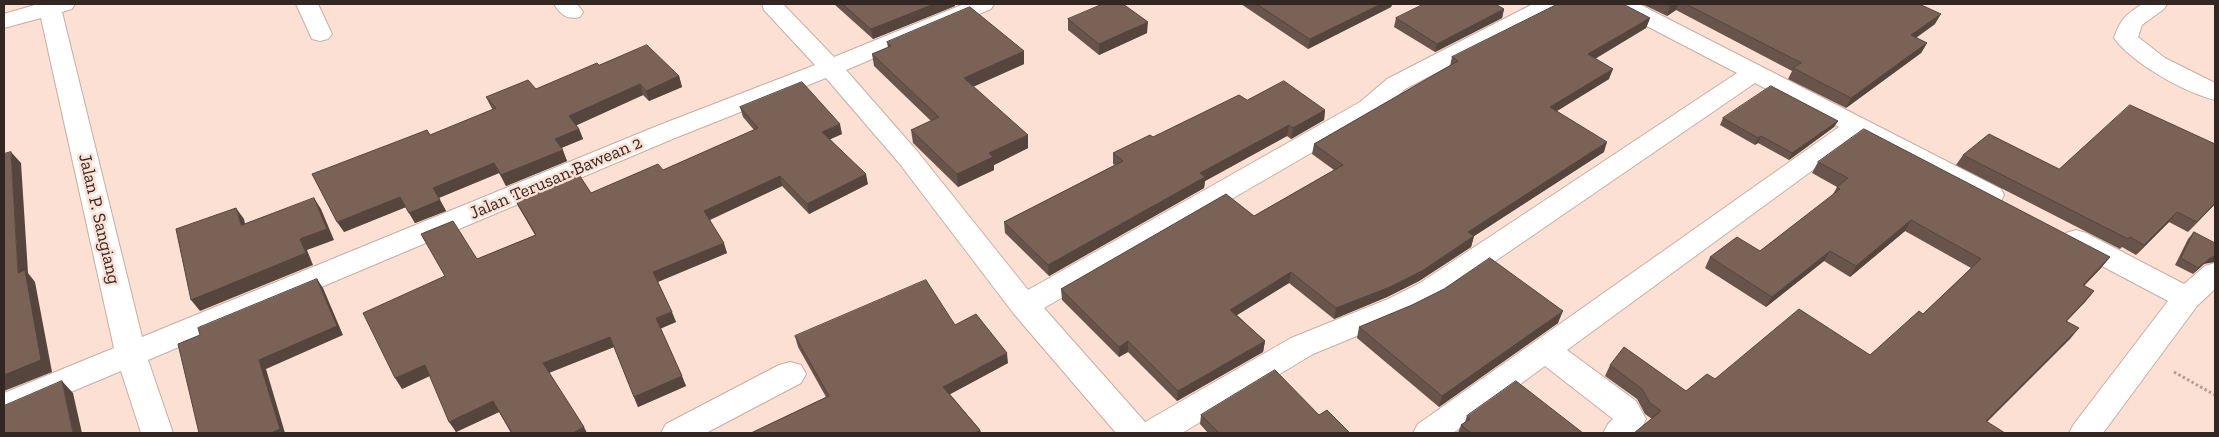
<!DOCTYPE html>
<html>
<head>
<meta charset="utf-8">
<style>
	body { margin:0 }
	#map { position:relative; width:2219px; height:437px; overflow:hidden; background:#fce0d4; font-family:"Zilla Slab",serif }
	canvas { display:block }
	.frame { position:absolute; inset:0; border:5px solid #322723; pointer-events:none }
</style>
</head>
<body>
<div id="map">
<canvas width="2219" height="437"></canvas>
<div class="frame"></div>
</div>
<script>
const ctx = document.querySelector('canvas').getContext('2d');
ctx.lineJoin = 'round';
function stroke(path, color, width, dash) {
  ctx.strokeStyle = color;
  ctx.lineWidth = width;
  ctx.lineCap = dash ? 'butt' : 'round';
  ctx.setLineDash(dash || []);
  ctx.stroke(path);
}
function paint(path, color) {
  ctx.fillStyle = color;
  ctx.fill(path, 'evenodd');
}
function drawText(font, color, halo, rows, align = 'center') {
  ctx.font = font + ' "Zilla Slab",serif';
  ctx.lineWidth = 5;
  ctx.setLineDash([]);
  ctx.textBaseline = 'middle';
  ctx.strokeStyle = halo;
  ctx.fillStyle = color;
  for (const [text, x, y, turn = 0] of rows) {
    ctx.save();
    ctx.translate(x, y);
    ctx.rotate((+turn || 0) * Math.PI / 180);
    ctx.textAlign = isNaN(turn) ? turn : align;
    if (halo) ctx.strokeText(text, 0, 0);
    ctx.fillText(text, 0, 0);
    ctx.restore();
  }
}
const path = new Path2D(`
	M2174 372 2215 395`);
const minor = new Path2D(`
	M38 4H75L72 9 62 12 142 337 657 126 815 65 764 10 762 4H783L834 57 964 4H994L991 9 846 70 917 151 1028 290 1360 102 1387 79 1533 4H1561L1558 9 1405 89 1378 114 1044 308 1145 422 1291 338 1388 299 1420 283 1737 73 1614 9 1611 4H1639L2001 189 2004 195 2001 201 1991 204 1981 201 1858 137 1567 350 1636 401 1646 419 1639 433H1603L1608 424 1613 419 1545 366 1453 433H1413L1418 424 1839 127 1755 83 1440 299 1408 315 1313 354 1182 433H1116L1014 314 899 163 826 78 675 138 148 360 173 433H141L121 371 4 420V393L114 348 41 18 4 28V14Z
	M296 4H318L332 34 328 39 320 41 312 39Z
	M554 4H577L583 12 580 17C567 20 561 15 554 4Z
	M2142 4H2167L2164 9 2142 25 2138 37 2165 58 2215 83V100C2185 93 2132 63 2114 38 2121 18 2125 16 2142 4Z
	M2076 230 2086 233 2184 284 2205 266 2215 263V289L2197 306 2103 433H2069L2074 424 2168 301 2066 247 2062 240 2066 233Z
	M790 362 801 365 806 374 801 383 706 433H661L666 424 779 365Z`);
const wall = new Path2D(`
	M834 4H955V6L873 39Z
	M1241 4H1392L1391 7 1308 49Z
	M1642 4H1919L1935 24 1916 38 1927 43 1921 53 1846 108 1788 79 1792 71 1676 10 1667 16Z
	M1504 9 1502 18 1435 52 1394 27 1396 18Z
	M1650 18 1646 28 1595 59 1609 79 1557 111 1604 152 1474 236 1471 247 1419 281 1387 297 1334 319 1289 283 1237 315 1265 341 1263 352 1177 401 1128 352 1119 357 1062 300 1061 289 1254 216 1334 170 1312 154 1314 144 1450 66 1452 57Z
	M1068 19 1147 33 1099 55 1068 30Z
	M887 42 1024 64 973 87 1028 148 994 165V170L958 187 913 143 911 130 931 121 874 66 872 54 888 48Z
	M599 65 679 76 682 87 649 101 643 95 576 125 579 129 583 139 561 148 567 161 506 186 499 173 439 198 446 211 415 223 406 207 344 232 430 135 493 110 491 107 486 97 536 89Z
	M1247 100 1325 110 1324 120 1291 139 1287 136 1205 181 1204 188 1049 276 1005 233 1004 222 1115 165 1113 164V153Z
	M740 107 842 134 830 139 868 184 809 214 782 186 710 220 727 253 658 282 676 322 660 328 686 386 638 407 614 347 549 373 587 433H511L499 412 456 432 430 376 402 389 477 259 535 235 518 206 513 196 591 193 663 170 754 130 743 117Z
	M1723 118 1838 121 1834 127 1789 160 1758 143 1755 145 1720 125Z
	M1963 155 2215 204 2188 232 2169 222 2136 255 2122 247 2120 249 1956 165Z
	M1818 162 2110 257 2101 268 2084 286 2094 291 2085 302 2067 321 2070 339 1652 419 1645 414 1637 399 1605 376 1610 365 1686 391 1715 379 1870 355 1923 314 1971 268 1905 231 1850 277 1824 261 1766 307 1705 268 1710 257 1760 251 1832 196 1837 187 1812 173Z
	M2194 232 2204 264 2193 274 2175 265 2188 239Z
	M1558 323 1439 407 1357 338 1359 327Z
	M955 325 1008 363 950 394 980 430 981 433H751L826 397 798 347 795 336Z
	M1201 415H1319L1350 433H1208L1200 424Z
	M1467 416 1583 433H1458L1461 425 1465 422Z`);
const shadedWall = new Path2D(`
	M934 4H955V6L873 39 871 29Z
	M1381 4H1392L1391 7 1308 49 1310 39Z
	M1674 4H1678L1676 10 1667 16 1670 6Z
	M1504 9 1502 18 1435 52 1437 44Z
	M1941 14 1935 24 1905 45 1911 35Z
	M1650 18 1646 28 1584 65 1588 54Z
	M1148 22 1147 33 1099 55V44Z
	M1927 43 1921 53 1846 108 1851 98Z
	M1024 51V64L965 90 964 78Z
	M1613 69 1609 79 1547 117 1550 107Z
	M679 76 682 87 649 101 646 91Z
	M640 84 643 95 573 127 569 116Z
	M1325 110 1324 120 1291 139 1293 128Z
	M1838 121 1834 127 1789 160 1792 153Z
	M840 124 842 134 824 142 822 132Z
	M1289 125 1287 136 1205 181 1204 188 1049 276 1048 265 1200 173Z
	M579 129 583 139 559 149 555 139Z
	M1028 135V148L994 165V170L958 187 957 174 989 153Z
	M1761 136 1758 143 1755 145 1758 138Z
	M1607 142 1604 152 1465 242 1468 232Z
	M563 150 567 161 506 186 501 175Z
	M11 152 21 163 28 273 35 282 52 372 4 391V375L18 273Z
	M494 163 499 173 438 198 433 188Z
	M866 174 868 184 809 214 807 204Z
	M780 176 782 186 707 221 704 211Z
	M400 197 406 207 344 232 337 222Z
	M314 198 321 209 334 240 307 250 313 265 200 311 191 300 300 239Z
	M440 200 446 211 415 223 409 213Z
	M2215 203V204L2188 232 2197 222Z
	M236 208 244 219 248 237 241 225Z
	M2177 212 2169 222 2136 255 2144 245Z
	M1911 220 1905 231 1850 277 1856 266Z
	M1474 236 1471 247 1419 281 1387 297 1334 319 1336 308Z
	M724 243 727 253 657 282 653 272Z
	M1830 251 1824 261 1766 307 1772 297Z
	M2215 256V262L2204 264 2193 274 2198 268 2210 258Z
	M2110 257 2101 268 2074 296 2083 285Z
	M1291 272 1289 283 1229 320 1230 310Z
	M317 279 323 288 343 335 266 369 285 433H271L259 360Z
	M2094 291 2085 302 2057 331 2066 321Z
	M1563 311 1558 323 1439 407 1442 396Z
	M672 312 676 322 660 329 656 318Z
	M2079 328 2070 339 1977 432 1986 421Z
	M610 337 614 347 548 373 543 363Z
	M1128 341V352L1119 357V347Z
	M1265 341 1263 352 1177 401 1178 391Z
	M1007 353 1008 363 945 397 943 387Z
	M425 365 431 375 402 389 395 378Z
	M682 376 686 386 638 407 634 397Z
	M62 381 73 393 82 433H73Z
	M493 401 499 412 456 432 449 422Z
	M584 427 587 433H573Z
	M980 430 981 433H975Z`);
const building = new Path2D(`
	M843 4H934L871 29Z
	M1103 4H1123L1148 22 1099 44 1068 19Z
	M1257 4H1381L1310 39Z
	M1424 4H1495L1504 9 1437 44 1396 18Z
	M1558 4H1623L1650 18 1588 54 1613 69 1550 107 1607 142 1468 232 1474 236 1422 271 1390 287 1336 308 1291 272 1230 310 1265 341 1178 391 1128 341 1119 347 1061 289 1226 194 1254 216 1343 165 1314 144 1458 61 1452 57Z
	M1666 4H1674L1670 6Z
	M1686 4H1919L1941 14 1911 35 1927 43 1851 98 1793 68 1801 63Z
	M970 7 1024 51 964 78 1028 135 989 153 993 157 957 174 911 130 939 117 872 54 891 46 887 42Z
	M647 45 679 76 646 91 640 84 569 116 579 129 555 139 563 150 501 175 494 163 433 188 440 200 409 213 400 197 337 222 312 174 427 130 430 135 496 108 486 97 528 80 536 89 597 63 599 65Z
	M1284 81 1325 110 1293 128 1289 125 1200 173 1205 177 1048 265 1004 222 1123 161 1113 153 1150 135 1153 137 1239 95 1247 100Z
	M802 82 840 124 822 132 866 174 807 204 780 176 704 211 724 243 653 272 672 312 656 318 682 376 634 397 610 337 543 363 584 427 573 433H512L493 401 449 422 425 365 395 378 363 313 445 276 421 234 453 221 477 259 536 235 513 196 576 170 591 193 658 164 663 170 758 128 740 107Z
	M1771 86 1838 121 1792 153 1761 136 1758 138 1723 118Z
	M2130 105 2215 144V203L2197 222 2177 212 2144 245 2130 237 2128 239 1963 155 1989 134 2059 169Z
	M1864 129 2110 257 2083 285 2094 291 2066 321 2079 328 1986 421 2005 433H1634L1661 411 1650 403 1642 389 1610 365 1624 347 1686 391 1707 374 1715 379 1799 309 1870 355 1919 311 1923 314 1981 259 1911 220 1856 266 1830 251 1772 297 1710 257 1737 237 1760 251 1840 189 1837 187 1848 178 1818 162Z
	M11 152 18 273 25 270 41 360 4 375V154Z
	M314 198 327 229 300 239 306 253 191 300 176 229 236 208 241 225Z
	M2194 232 2215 243V256L2210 258 2198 268 2181 258Z
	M1490 258 1563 311 1442 396 1359 327 1412 305 1444 289Z
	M317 279 337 326 259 360 280 429 271 433H199L178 344 200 335 198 328Z
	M926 280 955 325 976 314 1007 353 943 387 980 430 975 433H751L829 396 795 336Z
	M1275 370 1319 415 1327 410 1350 433H1219L1201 415Z
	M62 381 73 433H4V406Z
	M1516 381 1583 433H1471L1461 425 1470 419 1467 416Z`);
const streetNames = [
	["Jalan Terusan Bawean 2",556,178,-23],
	["Jalan P. Sangiang",99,219,77]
];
stroke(minor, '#c8ada1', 2);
stroke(path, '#b29c93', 3, [2.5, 2.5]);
paint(minor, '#fff');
paint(wall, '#69544b');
paint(shadedWall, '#55453d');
paint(building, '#7a6257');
stroke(building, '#55453d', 1);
drawText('18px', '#322723', '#fce0d4', streetNames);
</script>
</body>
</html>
